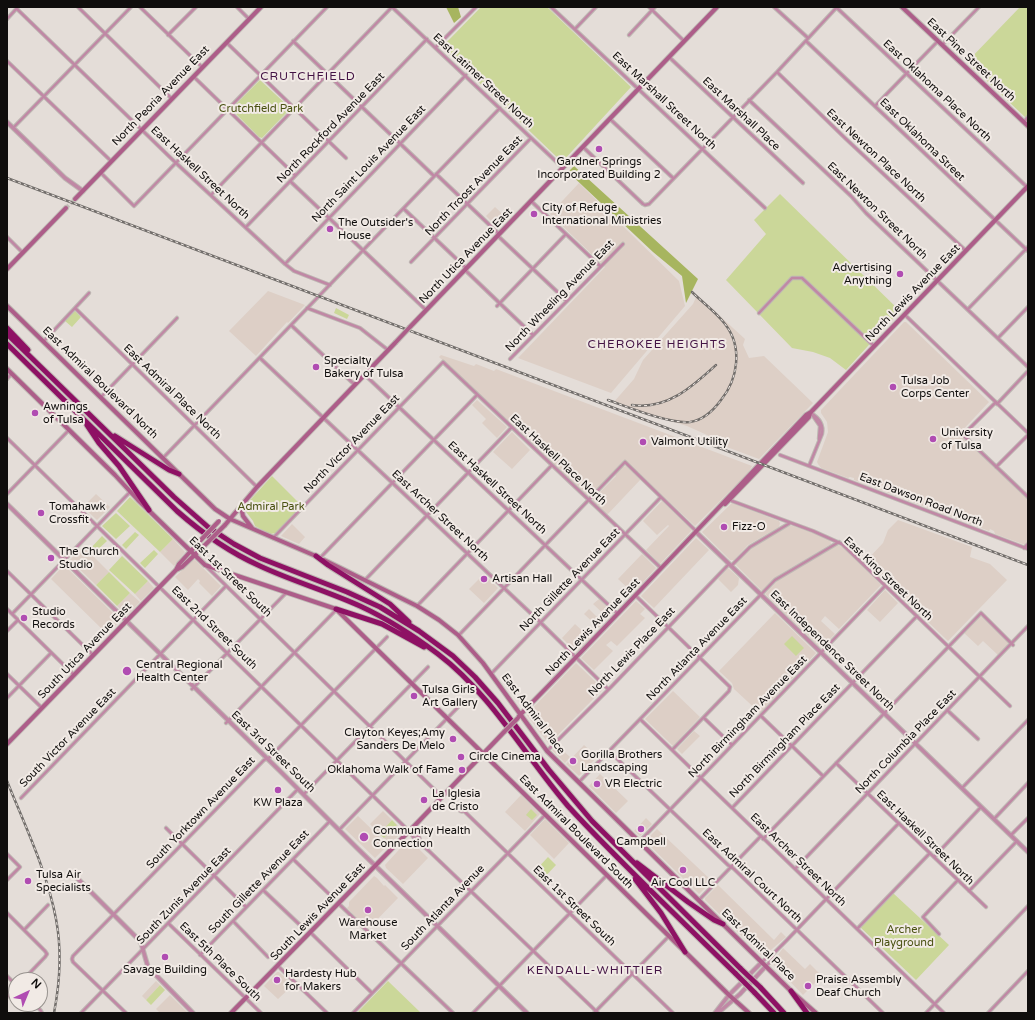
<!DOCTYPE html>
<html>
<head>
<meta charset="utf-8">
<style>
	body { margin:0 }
	#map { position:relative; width:1035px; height:1020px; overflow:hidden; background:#e4ddd8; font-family:"Varela Round",sans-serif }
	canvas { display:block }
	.frame { position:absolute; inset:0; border:8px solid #0f0d0c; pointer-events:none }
	.north { position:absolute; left:8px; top:972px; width:40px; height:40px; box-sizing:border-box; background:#f1eae5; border:1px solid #97928e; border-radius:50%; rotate:44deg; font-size:11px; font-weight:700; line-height:16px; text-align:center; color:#0f0d0c }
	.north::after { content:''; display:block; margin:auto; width:14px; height:18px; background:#b04cb2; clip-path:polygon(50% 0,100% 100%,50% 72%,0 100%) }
</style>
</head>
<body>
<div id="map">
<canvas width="1035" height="1020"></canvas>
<div class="frame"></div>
<div class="north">N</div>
</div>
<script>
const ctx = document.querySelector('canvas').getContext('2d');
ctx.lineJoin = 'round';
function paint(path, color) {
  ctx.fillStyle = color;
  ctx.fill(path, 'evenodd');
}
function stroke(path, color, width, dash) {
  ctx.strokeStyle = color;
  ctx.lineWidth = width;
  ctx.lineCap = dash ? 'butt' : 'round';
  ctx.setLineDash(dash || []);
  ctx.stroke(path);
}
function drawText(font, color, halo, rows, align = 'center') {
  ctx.font = font + ' "Varela Round",sans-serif';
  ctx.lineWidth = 4;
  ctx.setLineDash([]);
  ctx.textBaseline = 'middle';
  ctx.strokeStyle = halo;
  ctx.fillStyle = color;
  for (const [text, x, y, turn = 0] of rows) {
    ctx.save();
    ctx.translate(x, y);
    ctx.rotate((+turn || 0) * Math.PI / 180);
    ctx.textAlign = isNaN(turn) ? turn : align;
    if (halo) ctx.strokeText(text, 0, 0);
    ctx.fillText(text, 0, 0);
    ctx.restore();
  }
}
const built = new Path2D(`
	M579 183 679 281 685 306 611 393 518 358 605 267 550 214Z
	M495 207 508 219 499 229 486 216Z
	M268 291 305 305 288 323 287 322 256 356 229 331Z
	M697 295 745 339 743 345 749 358 764 356 813 403 759 459 716 443V439L687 426 613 403 634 379 643 360 693 304Z
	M904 322H906L989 402 959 434 1028 500V546L995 534 994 531 990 529 989 531 854 480V478L850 477 848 478 821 468 818 464 817 462 828 432 827 422 821 413V410Z
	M441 355 474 366 476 364 494 371 496 369 752 466 748 473 695 526 624 460 591 495 587 496 439 357Z
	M477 400 507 427 497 438 482 423 486 419 472 405Z
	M512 432 530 450 512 469 493 452Z
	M626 466 641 479 607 515 593 501V498L597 493H599L616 476 615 475 622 467Z
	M96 494 110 507 97 520 83 507Z
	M662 501 692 530 660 564 646 550 669 526 668 525 657 535 643 521Z
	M732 503 779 521 780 523 779 527 748 545 734 560H730L702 532Z
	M898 520 972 547 970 557 990 564 1007 580 948 641 865 562 883 543 888 530Z
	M292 524 305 537 299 544 281 536Z
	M789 526H793L830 539 831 544 779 575 762 591 735 564 752 547Z
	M696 538 709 550 654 608 641 596Z
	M173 539 185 552 174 566 160 552Z
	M835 545H838L843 547 881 585 839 629 825 616 821 621 835 634 821 648 765 594 780 578Z
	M83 546 109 572 96 585 70 560Z
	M642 554 656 568 633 593 618 579Z
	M195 560 221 586 212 596 199 583 200 581 198 579 188 590 175 577 192 561Z
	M64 565 120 620V621L107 634 51 579Z
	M728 568 739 578 738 585 731 592 718 579Z
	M484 574 498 588 484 603 469 589Z
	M148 581 154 588 141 601 135 594Z
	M885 590 898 603 880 622 867 610Z
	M130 593 140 602 127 615 117 606Z
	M599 599 613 613 608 618 593 604Z
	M636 601 645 609 640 614 645 618 617 646 611 641 606 645 613 651 594 670 581 658Z
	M589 609 603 623 599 628 584 614Z
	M775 613 816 653 760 713 734 689 732 683 719 671Z
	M979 616 984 617 1009 643 998 655 983 641 978 646 963 632Z
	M575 624 590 638 576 652 562 638Z
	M576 663 603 689 549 744 527 715V714Z
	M673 691 700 717 673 746 645 719Z
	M694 731 700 736 682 754 677 749Z
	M557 745 570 757 565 763 552 750Z
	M584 745 597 757 579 776 566 764Z
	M600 774 628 801 616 813 589 786Z
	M521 795 540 814 525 831 505 812Z
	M383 811 392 820 379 834 370 824Z
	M358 816 388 845 375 858 345 829Z
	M646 818 652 824 640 836 634 831Z
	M545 819 569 843 554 859 530 835Z
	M397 825 403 831 390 844 384 838Z
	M657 829 712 881 699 894 645 841Z
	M407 841H411L428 858 403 884 386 868 385 865Z
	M374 876 377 878 384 886 385 885 398 898 368 929 347 908 349 906V902Z
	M718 885 774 940 781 932 786 937 765 955 762 956 705 900V898Z
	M783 948 805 969 810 964 822 976 803 995 774 965 773 962Z
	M277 972H279L293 985 278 999 264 986Z
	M156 981 160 985 146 1000 142 996Z
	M170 995 188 1013H160L156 1009Z`);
const green = new Path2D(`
	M481 7H547L631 87 562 162 442 47Z
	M1020 7H1028V115L1026 118 967 62Z
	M260 80 289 107 290 109 262 138 259 137 232 110V108Z
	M780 194 900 311 846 370 830 358 813 352 792 348 726 280 766 234 754 220Z
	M336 308 349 315 347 319 334 313Z
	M75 311 81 317 72 327 65 321Z
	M272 476 302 506 276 533 270 534 255 526 253 521 243 508Z
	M130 497 173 539 160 552 117 511Z
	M116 513 130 526 116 539 102 526Z
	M135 532 139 535 126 549 122 545Z
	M102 536 107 541 93 554 89 550Z
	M154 550 158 554 145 568 140 563Z
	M122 556 148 581 135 594 109 570Z
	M109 572 130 593 117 606 96 585Z
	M792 636 804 648 796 656 784 644Z
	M531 809 537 815 532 820 526 815Z
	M392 820 397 825 384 838 379 834Z
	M548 857 556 865 541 881 533 873Z
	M893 893 949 945 916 980 860 927Z
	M388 981 421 1013H357Z
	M160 985 165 990 151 1005 146 1000Z`);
const forest = new Path2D(`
	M446 7H458L461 17 454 23Z
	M574 166 698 279 686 303 682 276 653 252 568 172Z`);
const secondaryTunnel = new Path2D(`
	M66 208 75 199`);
const minor = new Path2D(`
	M78 7 172 99
	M140 7 202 67
	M237 7 249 19
	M551 7 765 208
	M649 7 684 41
	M774 7 808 38
	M836 7 1027 187
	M17 9 176 163 285 264 294 271 330 285
	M7 19 18 7
	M575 29 596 7
	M168 35 196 7
	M629 35 655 7
	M293 41 434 176
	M806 41 1028 251
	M227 43 346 158
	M942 45 979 7
	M436 47 476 7
	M669 57 803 183
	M7 61 111 161
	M777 72 846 139 966 251
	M194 77 295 175
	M749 100 851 196 866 213 1028 367
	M875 106 938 41
	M610 119 673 178
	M1024 122 1028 117
	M13 128 131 7
	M583 147 643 204 645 205 649 204 777 72 837 7
	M101 173 134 206 327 7
	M436 174 499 234
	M290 181 426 310
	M211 195 392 7 563 168
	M531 201 600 266
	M404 209 466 268
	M246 227 427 39
	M498 236 567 301
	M7 237 23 253
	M411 262 531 138
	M285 264 466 75
	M465 270 533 335
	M497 306 566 234
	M75 308 257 487
	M307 308 360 328 388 350
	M968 309 1028 247
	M759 313 792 278H802L874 346
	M905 315 1028 433
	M291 325 355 385
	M998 338 1028 307
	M44 341 89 293
	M260 358 540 622 608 689
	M510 359 623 244
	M365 375 618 614
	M7 379 11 374
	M101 397 177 318
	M996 402 963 435 1028 497
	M997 404 1028 371
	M811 413 820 426 819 439
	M7 438 409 831 414 838 429 851 598 1013
	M780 455 1028 549
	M163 458 500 108
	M809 466 822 434C824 424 819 418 811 413
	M996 467 1028 435
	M7 494 69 430
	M732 501 813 531 842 544 1010 706
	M273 538 443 362 661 568
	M1024 548 1028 544
	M320 558 477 395
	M731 566 750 547 790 523
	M207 567 441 796
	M7 571 93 655
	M365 580 512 427
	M636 596 730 687 729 691 672 750
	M417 606 552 465
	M7 609 74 675
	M12 614 130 492
	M7 631 18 620
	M459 635 625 462 696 531
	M7 674 42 708
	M491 674 661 497
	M192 689 286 593
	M7 698 51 653
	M947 710 978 739
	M761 716 823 776
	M704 718 732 745
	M640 719 944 1013
	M226 723 336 610
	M547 751 611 687 729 564
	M609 751 728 865 734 869 883 1013
	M836 763 986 907
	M579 782 775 580 839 542
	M962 788 1028 720
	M304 794 428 667
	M21 798 226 586
	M458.5 808a3.5 3.5 0 1 1 7 0a3.5 3.5 0 1 1-7 0Z
	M732 808 917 616
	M464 811 673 1013
	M994 819 1028 783
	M166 828 246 907
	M339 830 463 702
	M410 832 419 837 421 843
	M1011 835 1028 818
	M763 839 981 613 1013 645
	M639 842 885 586
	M7 854 20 867 7 880
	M934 857 981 807
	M293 859 329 894
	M795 869 1028 626
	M263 890 300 925
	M969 891 1017 841
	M699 900 761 836
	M338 903 453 1013
	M7 913 45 951 47 954 45 957 23 980
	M233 921 268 957
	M168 923 261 1013
	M857 929 930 853
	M24 930 48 905
	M310 932 372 993
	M939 934 923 917 958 880
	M200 955 330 821
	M762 962 768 956 773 955
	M278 966 327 1013
	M766 966 772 960 773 954 787 940 899 823
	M7 976 16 985
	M7 997 16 987
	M35 1004 41 1011 42 1013
	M81 1013 298 789
	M126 1013 73 962 72 959 73 956 264 760 270 757 387 637
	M353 1013 545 815
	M473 1013 607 875
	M594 1013 669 936
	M926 1013 1028 906
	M988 1013 1028 971`);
const tertiary = new Path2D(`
	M7 122 65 178 83 191
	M7 504 282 773 356 847 527 1013
	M696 532 1028 852
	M76 877 138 939 141 943 148 967 193 1013
	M715 1013 729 995 762 962
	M718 1013 740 994 766 966`);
const secondary = new Path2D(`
	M902 7 1028 126
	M75 199 261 7
	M7 269 66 208
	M7 306 215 509 230 519 318 557
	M410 327 717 7
	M7 369 115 475 138 500 205 565 336 609 342 615 729 995 749 1013
	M725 504 809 417 810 413
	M241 507 243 516 252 528
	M225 525 257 487 395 343
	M324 560 417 606 439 620 458 635 483 663 547 751 791 991 816 1013
	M176 570 182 567 204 546
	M519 716C616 617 711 516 806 415L811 412 1028 186
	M7 744 176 570 179 564 199 542
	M231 1013 419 821 504 732`);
const motorway = new Path2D(`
	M7 328 28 350
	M7 334 174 497 208 527 234 544 260 558 347 592 380 607 419 631 453 656 475 677 498 703 549 770 592 821 741 969
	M7 344 177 511C202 533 229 552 260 566 292 581 327 591 360 606 388 619 414 636 438 654 492 695 525 756 568 806 587 827 607 847 627 867 663 903 700 939 736 974
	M87 425 99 443 119 466 149 510
	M115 436 169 470 179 474
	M316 556 328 565 390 604 409 622
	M336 609 382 624 424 647
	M637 863 688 902 714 920 723 924
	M635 879 661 913 685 952
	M760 987 784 1013
	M791 991 807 1013
	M754 992 774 1013`);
const rail = new Path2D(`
	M7 178 1028 565
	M608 400C628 407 669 424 690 422 704 420 713 411 721 400 738 379 743 347 725 324 716 312 703 303 692 292
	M632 405C667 410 692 387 716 365
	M7 781C25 826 47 871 56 919 62 950 60 982 54 1013`);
const secondaryBridge = new Path2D(`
	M395 343 410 327
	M199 542 219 521
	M204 546 225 525
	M504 732 518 718`);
const motorwayBridge = new Path2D(`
	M741 969 760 987
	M736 974 754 992`);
const markers = [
	[599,149,4,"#b04cb2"],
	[534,214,4,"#b04cb2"],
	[330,229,4,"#b04cb2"],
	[900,274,4,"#b04cb2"],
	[316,367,4,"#b04cb2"],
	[893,387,4,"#b04cb2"],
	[35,413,4,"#b04cb2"],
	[933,439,4,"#b04cb2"],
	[643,442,4,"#b04cb2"],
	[41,513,4,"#b04cb2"],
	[724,527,4,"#b04cb2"],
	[51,558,4,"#b04cb2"],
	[484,579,4,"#b04cb2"],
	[24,618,4,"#b04cb2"],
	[127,671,5,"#b04cb2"],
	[414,696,4,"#b04cb2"],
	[453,739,4,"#b04cb2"],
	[461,757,4,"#b04cb2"],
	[573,761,4,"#b04cb2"],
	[462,770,4,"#b04cb2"],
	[597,784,4,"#b04cb2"],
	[278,790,4,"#b04cb2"],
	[424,800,4,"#b04cb2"],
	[641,829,4,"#b04cb2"],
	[364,837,5,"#b04cb2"],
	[683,870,4,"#b04cb2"],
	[28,881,4,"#b04cb2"],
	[368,910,4,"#b04cb2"],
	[165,957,4,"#b04cb2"],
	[277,980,4,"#b04cb2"],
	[808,986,4,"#b04cb2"]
];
const streetNames = [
	["East Pine Street North",971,60,43],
	["East Latimer Street North",483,81,43],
	["East Oklahoma Place North",937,91,43],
	["North Peoria Avenue East",161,96,-46],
	["East Marshall Street North",664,101,43],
	["East Marshall Place",741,114,43],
	["North Rockford Avenue East",331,128,-46],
	["East Oklahoma Street",922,140,44],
	["East Newton Place North",876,156,43],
	["North Saint Louis Avenue East",369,164,-46],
	["East Haskell Street North",200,173,43],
	["North Troost Avenue East",474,186,-46],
	["East Newton Street North",877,211,44],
	["North Utica Avenue East",466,256,-46],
	["North Lewis Avenue East",913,293,-46],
	["North Wheeling Avenue East",560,296,-46],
	["East Admiral Boulevard North",100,383,44],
	["East Admiral Place North",172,392,44],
	["North Victor Avenue East",352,444,-46],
	["East Haskell Place North",558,460,43],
	["East Haskell Street North",497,488,43],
	["East Dawson Road North",921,500,21],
	["East Archer Street North",440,516,43],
	["East 1st Street South",230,577,44],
	["East King Street North",888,579,43],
	["North Gillette Avenue East",570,580,-46],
	["North Lewis Avenue East",593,627,-46],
	["East 2nd Street South",214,628,44],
	["North Atlanta Avenue East",697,649,-46],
	["South Utica Avenue East",85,651,-46],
	["East Independence Street North",832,651,44],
	["North Lewis Place East",632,652,-46],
	["East Admiral Place",533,714,53],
	["North Birmingham Avenue East",748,717,-46],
	["South Victor Avenue East",68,738,-46],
	["North Birmingham Place East",785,741,-46],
	["North Columbia Place East",906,742,-46],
	["East 3rd Street South",273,752,44],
	["South Yorktown Avenue East",201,813,-46],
	["East Admiral Boulevard South",576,832,45],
	["East Haskell Street North",925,838,44],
	["East Archer Street North",798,860,44],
	["East Admiral Court North",752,876,43],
	["South Gillette Avenue East",259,882,-46],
	["South Zunis Avenue East",184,896,-46],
	["East 1st Street South",574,906,44],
	["South Atlanta Avenue",443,908,-46],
	["South Lewis Avenue East",318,912,-46],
	["East Admiral Place",758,945,44],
	["East 5th Place South",220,962,44]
];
const parkNames = [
	["Crutchfield Park",261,109],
	["Admiral Park",271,507],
	["Archer",904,930],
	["Playground",904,943]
];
const poiNames = [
	["Gardner Springs",599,162,"center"],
	["Incorporated Building 2",599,175,"center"],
	["City of Refuge",542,208],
	["International Ministries",542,221],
	["The Outsider's",338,223],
	["House",338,236],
	["Advertising",892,268,"right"],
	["Anything",892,281,"right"],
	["Specialty",324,361],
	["Bakery of Tulsa",324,374],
	["Tulsa Job",901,381],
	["Corps Center",901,394],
	["Awnings",43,407],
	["of Tulsa",43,420],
	["University",941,433],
	["of Tulsa",941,446],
	["Valmont Utility",651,442],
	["Tomahawk",49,507],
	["Crossfit",49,520],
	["Fizz-O",732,527],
	["The Church",59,552],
	["Studio",59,565],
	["Artisan Hall",492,579],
	["Studio",32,612],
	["Records",32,625],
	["Central Regional",136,665],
	["Health Center",136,678],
	["Tulsa Girls",422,690],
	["Art Gallery",422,703],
	["Clayton Keyes;Amy",445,733,"right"],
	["Sanders De Melo",445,746,"right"],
	["Gorilla Brothers",581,755],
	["Landscaping",581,768],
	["Circle Cinema",469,757],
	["Oklahoma Walk of Fame",454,770,"right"],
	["VR Electric",605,784],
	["La Iglesia",432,794],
	["de Cristo",432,807],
	["KW Plaza",278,803,"center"],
	["Community Health",373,831],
	["Connection",373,844],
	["Campbell",641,842,"center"],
	["Tulsa Air",36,875],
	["Specialists",36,888],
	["Air Cool LLC",683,883,"center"],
	["Warehouse",368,923,"center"],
	["Market",368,936,"center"],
	["Savage Building",165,970,"center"],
	["Hardesty Hub",285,974],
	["for Makers",285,987],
	["Praise Assembly",816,980],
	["Deaf Church",816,993]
];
const neighbourhoodNames = [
	["CRUTCHFIELD",308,77],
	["CHEROKEE HEIGHTS",657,345],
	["KENDALL-WHITTIER",595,971]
];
paint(built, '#ddcfc6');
paint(green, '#cbd799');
paint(forest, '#a7b55f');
stroke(secondaryTunnel, '#c4beb9', 4, [4, 2]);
stroke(minor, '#beb8b3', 4.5);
stroke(tertiary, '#beb8b3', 5.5);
stroke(secondary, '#beb8b3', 6);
stroke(motorway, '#beb8b3', 7);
stroke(minor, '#c088a5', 2.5);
stroke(tertiary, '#c088a5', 3.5);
stroke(secondary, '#ad5d89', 4);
stroke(motorway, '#8e1164', 5);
stroke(rail, '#726e6b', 2.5);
stroke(rail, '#f1eae5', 1, [3]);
stroke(secondaryBridge, '#beb8b3', 6, []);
stroke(motorwayBridge, '#beb8b3', 7, []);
stroke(secondaryBridge, '#ad5d89', 4);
stroke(motorwayBridge, '#8e1164', 5);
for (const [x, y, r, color] of markers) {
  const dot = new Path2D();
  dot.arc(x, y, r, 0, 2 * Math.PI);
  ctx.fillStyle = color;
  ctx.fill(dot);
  stroke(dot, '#f1eae5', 1.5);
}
drawText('11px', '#0f0d0c', '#f1eae5', streetNames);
drawText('11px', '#495111', '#f1eae5', parkNames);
drawText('11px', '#0f0d0c', '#f1eae5', poiNames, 'left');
ctx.letterSpacing = '1px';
drawText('12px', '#431445', '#f1eae5', neighbourhoodNames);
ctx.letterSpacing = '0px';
</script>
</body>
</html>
